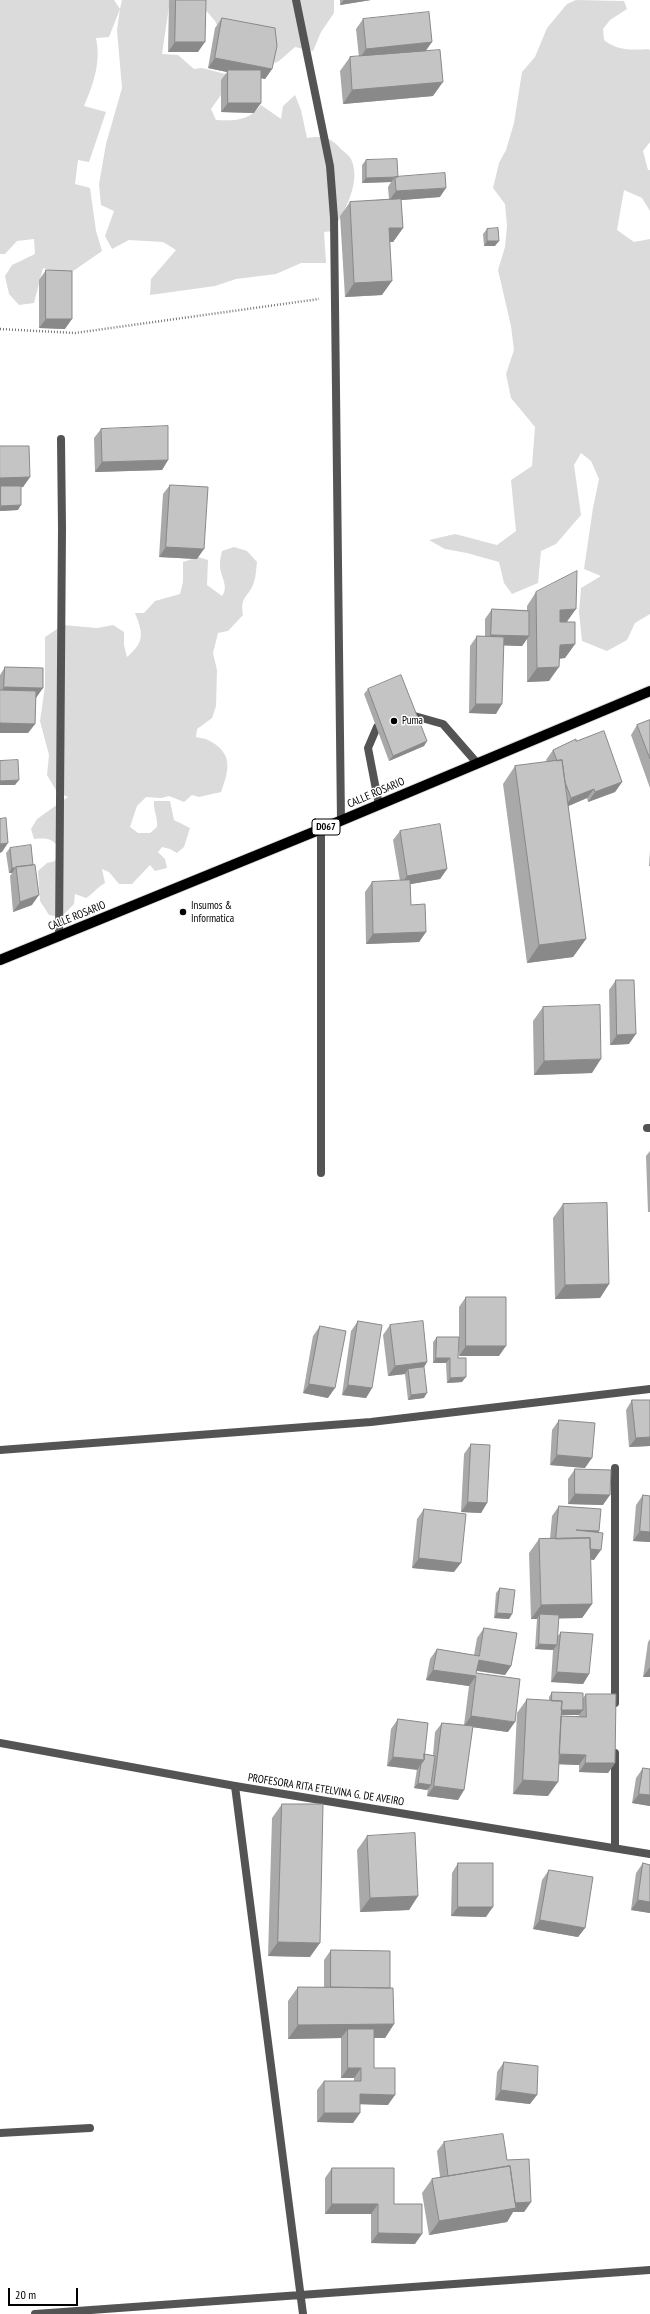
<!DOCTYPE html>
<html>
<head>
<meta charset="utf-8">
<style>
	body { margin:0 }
	#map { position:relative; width:650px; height:2314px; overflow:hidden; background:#fff; font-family:"PT Sans Narrow",sans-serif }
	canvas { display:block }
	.scale { position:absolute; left:8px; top:2288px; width:70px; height:18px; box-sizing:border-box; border:2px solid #000; border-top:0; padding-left:5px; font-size:12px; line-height:14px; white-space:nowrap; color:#000; -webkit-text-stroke:3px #fff; paint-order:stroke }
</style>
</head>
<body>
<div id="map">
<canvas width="650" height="2314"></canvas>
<div class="scale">20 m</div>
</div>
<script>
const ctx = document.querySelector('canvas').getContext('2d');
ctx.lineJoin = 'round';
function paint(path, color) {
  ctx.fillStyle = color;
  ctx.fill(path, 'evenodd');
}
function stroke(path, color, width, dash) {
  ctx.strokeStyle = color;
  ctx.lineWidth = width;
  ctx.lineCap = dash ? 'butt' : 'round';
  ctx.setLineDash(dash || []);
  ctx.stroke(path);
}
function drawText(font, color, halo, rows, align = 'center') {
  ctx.font = font + ' "PT Sans Narrow",sans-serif';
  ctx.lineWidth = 3;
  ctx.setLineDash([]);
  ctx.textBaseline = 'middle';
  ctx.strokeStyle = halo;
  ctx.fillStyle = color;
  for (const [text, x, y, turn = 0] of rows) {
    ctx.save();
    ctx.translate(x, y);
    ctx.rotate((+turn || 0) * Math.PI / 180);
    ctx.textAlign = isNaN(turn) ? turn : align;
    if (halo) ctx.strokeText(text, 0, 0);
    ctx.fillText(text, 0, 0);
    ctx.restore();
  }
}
const green = new Path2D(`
	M0 0H114L120 9 122 0H170L162 54 178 55 194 69 202 68 229 75 228 85 211 109 216 120C235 121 249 121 261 105L281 119 283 106 295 95 301 110 307 138C322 136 329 136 340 148 343 151 349 155 351 159 362 183 344 211 333 231L324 232 326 263H301L276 274 236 279 215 286 150 295 151 279 176 250 163 242 129 240 112 249 105 236 114 211 101 205 99 184 106 144 122 88 117 30 120 9 109 37 96 38C101 62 94 83 84 106L106 112 89 162 78 160 75 184 90 188 96 231 102 251 66 276 43 268 34 303 19 305 9 294 5 276 12 265 35 254 34 239 17 241 5 254H0Z
	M201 0H334V13L321 32 313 51 295 47 279 61 275 63 266 53 221 33 215 21 203 7Z
	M576 0 624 1 627 9 610 20 603 29 604 40C618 51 631 50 649 49L650 51V142L643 151 648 170H650V211L642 198 624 190 617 230 634 242 650 239V614L635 623 627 640 607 651 582 641 579 612 581 588 601 576 584 569 593 508 599 479 591 461 581 453 574 465 581 515 556 544 541 551 538 583 512 594 504 583 499 562 467 553 445 549 429 540 455 534 497 545 516 531 511 480 532 466 535 427 511 398 506 374 514 350 511 326 498 270 505 247 507 226 505 204 493 188 499 163 506 150 514 123 522 72 535 57 547 28 567 4Z
	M234 547 247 551 257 562C256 570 256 578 253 585 247 598 240 597 243 615L228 631 218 633 213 653 217 670 216 706 212 718 197 729 196 737C199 738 204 738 208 740 234 753 229 770 221 792L199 797 192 795 184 802 169 796 161 798 146 797 137 806 130 827 138 833H150L157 827C158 817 153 810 154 801H170L174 820 190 828 184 847 177 853 170 849 162 847 158 852 165 859 167 868 155 871 150 865 132 884H119L109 872 102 869 105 883C96 888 93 894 86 898L75 894 74 904 61 917 49 915 40 901 38 871 47 863 55 861 60 851C54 838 47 838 34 839L31 829 37 819 68 797 57 792 47 775 49 755 40 721 45 686V637L63 625 97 628 113 625 124 632V645L127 657C145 642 143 633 135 613H144L155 601 180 594 183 582V562L198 557 208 560 207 585 222 596C230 586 219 575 220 564 220 560 221 555 222 551Z`);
const path = new Path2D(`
	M0 329 75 333 319 299`);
const service = new Path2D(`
	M411 715 443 724 477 763
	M377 727 368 748 379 805
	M647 1128H650
	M321 1173V829
	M0 2133 90 2128`);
const minor = new Path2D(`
	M296 0 330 166 334 218 341 821
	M59 937 62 528 61 439
	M0 1450 371 1422 650 1389
	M615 1703V1468
	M235 1786 303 2314
	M615 1848V1753
	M35 2314 650 2270`);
const tertiary = new Path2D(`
	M0 1743 235 1786 650 1854`);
const primary = new Path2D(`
	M0 960 321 829 650 691`);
const wall = new Path2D(`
	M169 0H206L198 52H168Z
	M340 0H371L340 5Z
	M222 18 272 69 265 79 261 78 254 113 221 112V80L227 72 208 68 215 28Z
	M363 19 426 51 433 96 343 104 340 71 350 57H359L356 29Z
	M366 160 398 177 440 197 401 200 403 228 393 242H390L382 295 345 297 340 216 350 202 389 199 388 187 391 182 362 183V165Z
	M487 229 495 246H484L483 234Z
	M46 270 65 329 39 328V280Z
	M101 429 168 460 162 470 95 472 94 438Z
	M0 446 30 477 23 487H21L18 510 0 511Z
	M170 485 197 559 159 557 163 494Z
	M536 592 568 622 575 644 565 658 559 659 549 681 527 682V639L522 646 504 645 496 714 469 713 470 646 477 636H485V619L492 609 527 610V606Z
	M5 667 36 698 35 724 28 733H0V675Z
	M368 689 427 741 424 746 389 761 364 694Z
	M650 720V788L631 735 637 725Z
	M576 741 622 782 615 792 588 802 587 798 568 806 586 939 573 957 527 963 503 784 515 766 547 762 546 760 553 750Z
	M400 831 447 869 440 879 410 884 411 905 426 932 419 942 366 944 365 892 372 882 400 881 393 840Z
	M10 848 32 905 13 912 10 876 12 873H9L6 853Z
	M650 851V866H649Z
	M616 980 629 1044 610 1045 609 990Z
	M543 1007 592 1073 534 1075 533 1021Z
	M650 1151V1212H648L646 1156Z
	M563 1204 609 1284 600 1298 555 1299 553 1218Z
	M466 1297 499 1356H459V1307Z
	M358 1321 372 1388 366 1398 342 1395 351 1331Z
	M390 1325 427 1362 424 1367V1398L408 1400 405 1374 388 1376 383 1335Z
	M320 1326 328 1398 303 1393 313 1336Z
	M437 1337 458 1358 462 1382 447 1383 446 1363H433V1342Z
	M632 1400H650V1446L629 1447 626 1410Z
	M559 1420 585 1468 550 1465 552 1430Z
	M471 1444 487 1503 481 1513 461 1512 464 1454Z
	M575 1469 603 1505 568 1504V1479Z
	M643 1495 650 1542 633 1541 636 1505Z
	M559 1506 599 1531 598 1532 594 1560 590 1559 592 1604 582 1618H558L557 1637 561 1632 589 1674 583 1684 551 1682 553 1650 535 1649 537 1619H531L529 1553 539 1539H550L552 1516Z
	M424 1509 454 1572 412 1568 417 1519Z
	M500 1588 512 1614 509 1619 494 1618 496 1593Z
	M484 1628 511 1666 505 1675 477 1671 476 1673 508 1732 472 1727 464 1790 458 1800 427 1796 428 1788 427 1790 414 1788 417 1769 387 1766 391 1729 398 1719 424 1754 433 1755 435 1732 442 1723 464 1725 469 1686 426 1680 430 1659 437 1649 474 1655 477 1638Z
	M650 1639V1677H643L648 1642Z
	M552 1692 583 1698 586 1694 615 1763 608 1773 579 1772V1765L559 1764 548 1796 513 1794 517 1713 527 1699 549 1701V1697ZM561 1715H579V1716H561Z
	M643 1768 650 1806 632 1803 636 1778Z
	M282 1804 310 1957 268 1956 272 1818Z
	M367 1836 418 1896 409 1910 360 1912 357 1850Z
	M458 1863 486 1917 451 1916 452 1873Z
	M643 1863 650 1865V1913L631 1910 636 1873Z
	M549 1870 585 1928 578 1937 533 1929 542 1880Z
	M331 1950 390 1988 394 2024 385 2038H374V2068L388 2105 360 2104V2113L353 2123 317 2122V2090L324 2081H354V2078H341V2038L288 2039V2001L298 1987H324V1960Z
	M504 2062 530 2104 495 2100 497 2072Z
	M444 2142 507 2160 531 2202 524 2212H513L507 2222 429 2235 422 2193 432 2179 440 2177 437 2151Z
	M332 2168 394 2204 415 2244 371 2243V2214H325V2178Z`);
const shadedWall = new Path2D(`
	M344 0H371L340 5Z
	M175 42H205L198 52H168Z
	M432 42 425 52 359 59 366 49Z
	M215 58 272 69 265 79 228 72V70L227 72 208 68Z
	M443 82 433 96 343 104 352 90Z
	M228 103H261L254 113 221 112Z
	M395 177 391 182 362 183 366 178Z
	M446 188 440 197 389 201 396 191Z
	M389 228H403L393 242H379Z
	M487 241H499L495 246H484Z
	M392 281 382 295 345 297 354 283Z
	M46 319H72L65 329 39 328Z
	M168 460 162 470 95 472 102 462Z
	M30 477 23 487H0V478Z
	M21 505 18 510 0 511V508L1 506Z
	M166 547 204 549 197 559 159 557Z
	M576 609 566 623 551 624 560 610Z
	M491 635 529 636 522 646 484 645Z
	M575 644 565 658 550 659 560 645Z
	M559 667 549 681 527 682 537 668Z
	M4 687 43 688 36 698 0 697V693Z
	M476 704H502L496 714 469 713Z
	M0 723 35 724 28 733H0Z
	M427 741 424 746 389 761 393 756Z
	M19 780 15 785H0V781Z
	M622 782 615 792 588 802 595 792Z
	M594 789 587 798 564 808 571 798Z
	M8 843 2 852 0 853V844Z
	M12 868H15L12 873H9Z
	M447 869 440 879 400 886 407 876Z
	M39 895 32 905 13 912 20 902Z
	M426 932 419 942 366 944 373 934Z
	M586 939 573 957 527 963 539 945Z
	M636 1034 629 1044 610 1045 617 1035Z
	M601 1059 592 1073 534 1075 544 1061Z
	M609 1284 600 1298 555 1299 565 1285Z
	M466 1346H506L499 1356H459Z
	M436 1358H450L446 1363H433Z
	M427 1362 421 1372 408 1369 405 1374 388 1376 395 1366Z
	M466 1377 462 1382 447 1383 450 1378Z
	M309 1384 335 1388 328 1398 303 1393Z
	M348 1385 372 1388 366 1398 342 1395Z
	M427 1393 424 1398 408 1400 411 1395Z
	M650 1437V1446L629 1447 636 1438Z
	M557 1455 592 1458 585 1468 550 1465Z
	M575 1494 610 1495 603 1505 568 1504Z
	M468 1502 487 1503 481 1513 461 1512Z
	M576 1530 599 1531 592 1540Z
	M640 1531 650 1532V1542L633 1541Z
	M587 1548 601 1550 594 1560 580 1558Z
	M419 1558 461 1563 454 1572 412 1568Z
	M592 1604 582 1618 540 1619V1614L537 1619H531L541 1605Z
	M497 1613 512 1614 509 1619 494 1618Z
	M539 1644 557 1645 553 1650 535 1649Z
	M479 1660 511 1666 505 1675 472 1670Z
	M650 1667V1677H643Z
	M433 1670 476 1676 469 1686 426 1680Z
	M557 1672 589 1674 583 1684 551 1682Z
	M552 1710H583L579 1715H549Z
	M471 1716 515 1722 508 1732 464 1726Z
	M558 1754 586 1755 579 1765 551 1764Z
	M393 1757 424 1760 417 1770 387 1766Z
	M585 1763H615L608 1773 579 1772Z
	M523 1780 558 1782 548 1796 513 1794Z
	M418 1783 431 1785 427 1790 414 1788Z
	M434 1786 464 1790 458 1800 427 1796Z
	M639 1794 650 1795V1806L632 1803Z
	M418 1896 409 1910 360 1912 370 1898Z
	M638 1900 650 1902V1913L631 1910Z
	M458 1907H493L486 1917 451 1916Z
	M540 1920 585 1928 578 1937 533 1929Z
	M278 1942 320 1943 310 1957 268 1956Z
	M394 2024 385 2038H348V2029L341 2038 288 2039 298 2025Z
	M348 2068H361L354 2078H341Z
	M501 2090 537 2095 530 2104 495 2100Z
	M360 2094 395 2095 388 2105 353 2104Z
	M324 2113H360L353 2123 317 2122Z
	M531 2202 524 2212H513L507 2222 429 2235 439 2221 512 2203Z
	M332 2204H378L371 2214H325Z
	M378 2233 422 2234 415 2244 371 2243Z`);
const building = new Path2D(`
	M176 0H206L205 42H175Z
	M429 12 432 42 366 49 363 19Z
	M222 18 275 28 277 46 272 69 215 58Z
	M440 50 443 82 352 90 350 57Z
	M228 70H261V103H228Z
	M397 159 398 177 366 178V160Z
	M445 173 446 188 396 191 395 177Z
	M401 199 403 228H389L392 281 354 283 350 202Z
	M498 228 499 241H487V229Z
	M46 270 72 271V319H46Z
	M168 426V460L102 462 101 429Z
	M0 446H29L30 477 0 478Z
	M170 485 208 487 204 549 166 547Z
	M1 486H21V505L1 506Z
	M577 571 576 609 560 610V622H575V644L560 645 559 667 537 668 536 592Z
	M492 609 529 611V636L491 635Z
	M477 636 504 637 502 704H476Z
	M5 667 43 668V688L4 687Z
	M401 675 427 741 393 756 368 689Z
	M0 690 36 691 35 724 0 723Z
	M650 720V759L637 725Z
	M604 731 622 782 595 792 594 789 571 798 565 782 562 760 557 761 553 750 576 739V741Z
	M18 760 19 780 0 781V761Z
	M562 760 586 939 539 945 515 766Z
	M6 818 8 843 0 844V819Z
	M440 824 447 869 407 876 400 831Z
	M31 845 33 865 16 867 15 868H12L10 848Z
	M35 865 39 895 20 902 16 867Z
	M410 880 411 905 425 904 426 932 373 934 372 882Z
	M616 980H634L636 1034 617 1035Z
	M600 1005 601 1059 544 1061 543 1007Z
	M607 1203 609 1284 565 1285 563 1204Z
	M466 1297H506V1346H466Z
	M358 1321 382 1325 372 1388 348 1385Z
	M423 1321 427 1362 395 1366 390 1325Z
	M320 1326 346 1331 335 1388 309 1384Z
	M437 1337H459L458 1358H466V1377L450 1378V1358H436Z
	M424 1367 427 1393 411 1395 408 1369Z
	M632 1400H650V1437L636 1438Z
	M559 1420 595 1423 592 1458 557 1455Z
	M471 1444 490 1445 487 1503 468 1502Z
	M575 1469 611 1470 610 1495 575 1494Z
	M643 1495 650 1496V1532L640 1531Z
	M559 1506 601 1509 599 1531 576 1530 603 1533 601 1550 590 1549V1538L556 1539Z
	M424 1509 466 1514 461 1563 419 1558Z
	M590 1538 592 1604 541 1605 539 1539Z
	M500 1588 515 1590 512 1614 497 1613Z
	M540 1614 559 1615 557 1645 539 1644Z
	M484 1628 517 1633 511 1666 479 1660 476 1673 520 1679 515 1722 471 1716 476 1676 433 1670 437 1649 479 1656Z
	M561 1632 593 1634 589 1674 557 1672Z
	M552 1692 583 1693V1710H561L562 1701H552Z
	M586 1694H616L615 1763H585L586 1755 559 1754 561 1716 586 1717Z
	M527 1699 562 1701 558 1782 523 1780Z
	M398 1719 428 1723 424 1760 393 1757Z
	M442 1723 473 1726 464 1790 434 1786Z
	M424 1754 435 1756 431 1785 418 1783 421 1764 424 1760Z
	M643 1768 650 1769V1795L639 1794Z
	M282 1804H323L320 1943 278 1942Z
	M415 1833 418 1896 370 1898 367 1836Z
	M458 1863H493V1907H458Z
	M643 1863 650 1865V1902L638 1900Z
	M549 1870 593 1877 585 1928 540 1920Z
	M331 1950 390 1951V1988L331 1987Z
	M298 1987 393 1988 394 2024 298 2025Z
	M348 2029H374V2068H395V2095L360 2094V2113H324V2081H361V2068H348Z
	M504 2062 538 2066 537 2095 501 2090Z
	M503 2134 507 2160 529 2159 531 2202 515 2203 510 2166 448 2176 444 2142Z
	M510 2166 516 2208 439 2221 432 2179Z
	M332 2168H394V2204H422V2234L378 2233V2204H332Z`);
const markers = [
	[394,721,4,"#000"],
	[183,912,4,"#000"]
];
const shields = [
	[326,827,28]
];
const shieldNames = [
	["D067",326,827]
];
const poiNames = [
	["Puma",402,721],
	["Insumos &",191,906],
	["Informatica",191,919]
];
const streetNames = [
	["CALLE ROSARIO",376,793,-23],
	["CALLE ROSARIO",77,916,-22],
	["PROFESORA RITA ETELVINA G. DE AVEIRO",326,1790,9]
];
paint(green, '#dbdbdb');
stroke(primary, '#dbdbdb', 12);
stroke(path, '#767676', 2.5, [1, 2]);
stroke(service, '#545454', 8);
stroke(minor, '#545454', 8);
stroke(tertiary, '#545454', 8);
stroke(primary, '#000', 10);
paint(wall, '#a9a9a9');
paint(shadedWall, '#898989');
paint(building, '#c4c4c4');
stroke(building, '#898989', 1);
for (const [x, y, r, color] of markers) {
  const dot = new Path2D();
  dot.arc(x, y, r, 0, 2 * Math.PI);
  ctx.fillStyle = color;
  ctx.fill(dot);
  stroke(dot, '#fff', 1.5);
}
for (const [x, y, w] of shields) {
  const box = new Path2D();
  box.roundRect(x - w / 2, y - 8, w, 16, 3);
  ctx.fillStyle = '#fff';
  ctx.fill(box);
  stroke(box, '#000', 1);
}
drawText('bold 10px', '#000', null, shieldNames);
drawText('11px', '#000', '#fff', poiNames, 'left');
drawText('11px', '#000', '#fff', streetNames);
</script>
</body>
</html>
